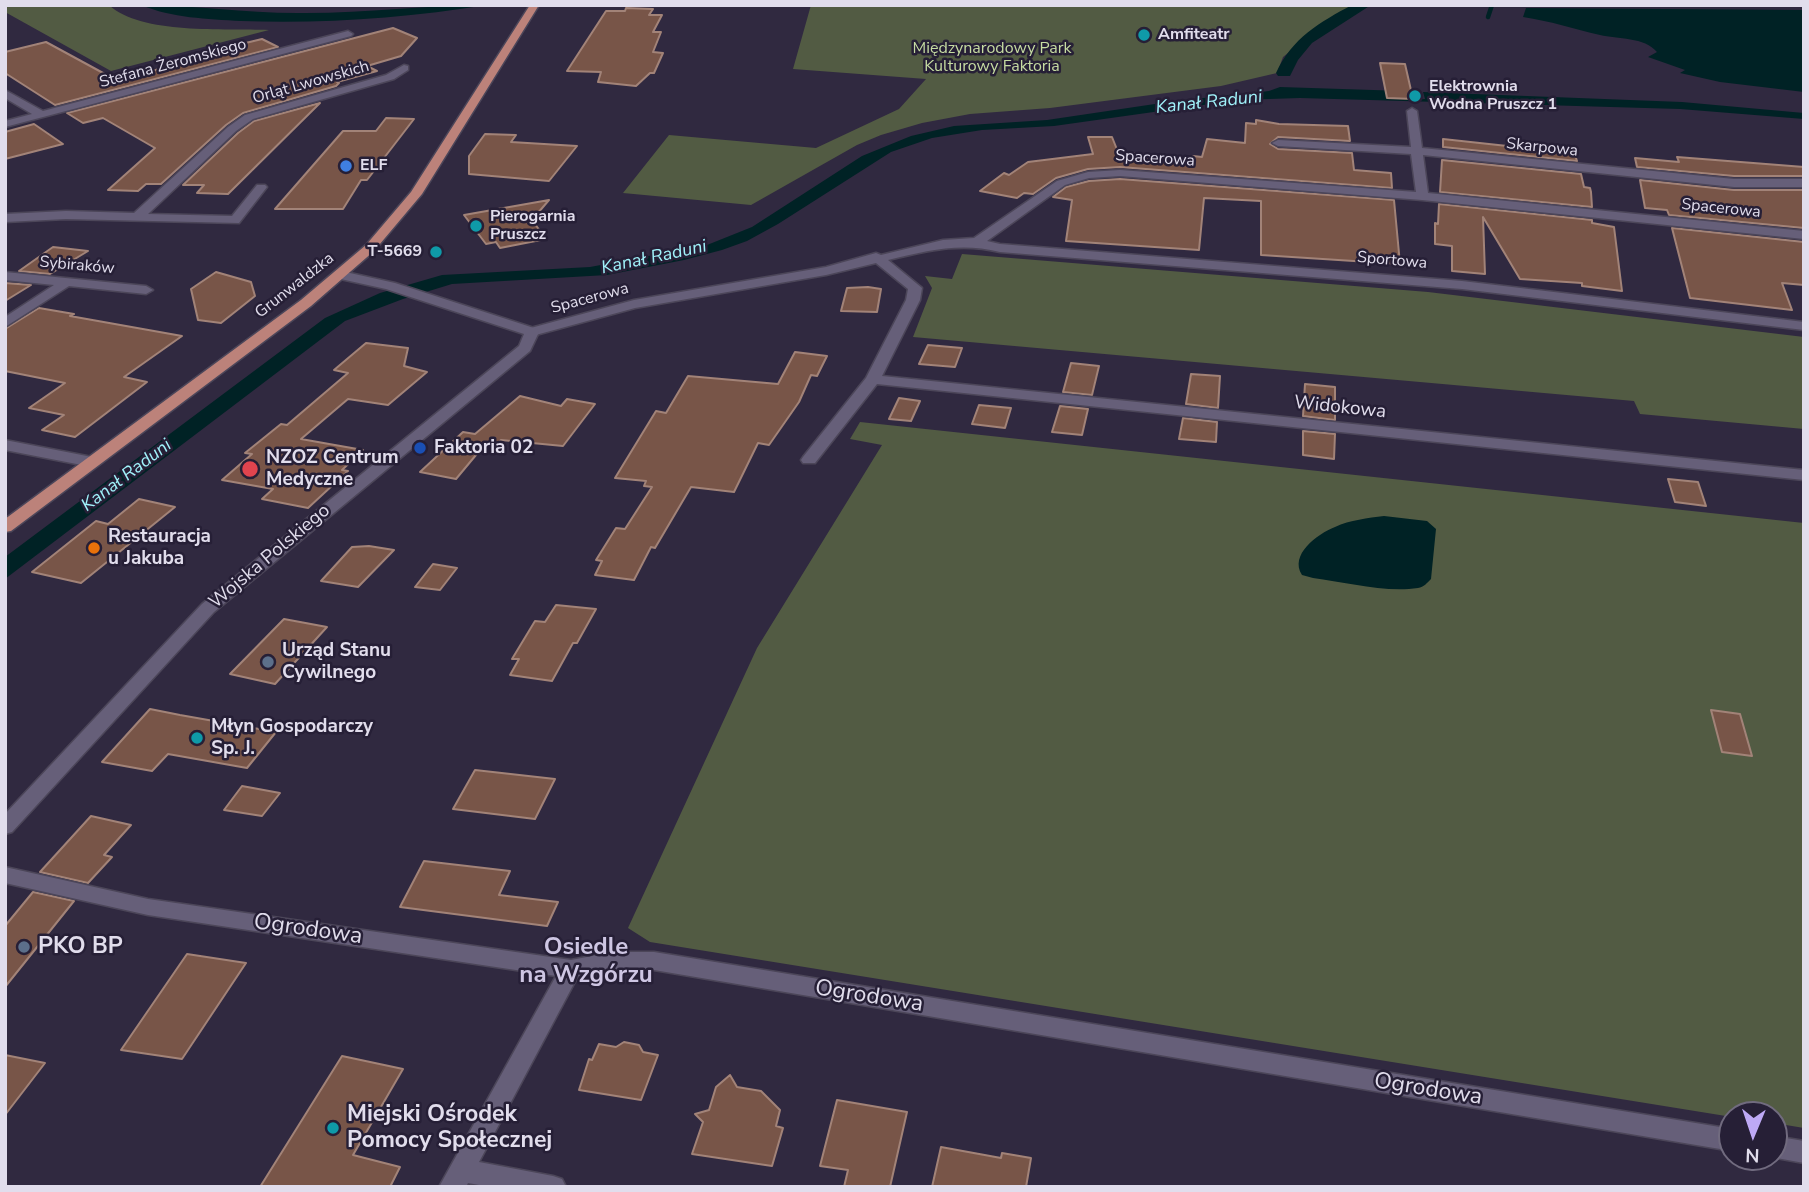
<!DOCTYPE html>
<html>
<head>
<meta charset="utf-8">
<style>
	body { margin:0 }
	#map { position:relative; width:1809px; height:1192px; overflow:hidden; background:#302940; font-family:"Nunito Sans",sans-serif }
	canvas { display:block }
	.frame { position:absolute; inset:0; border:7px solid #e1ddec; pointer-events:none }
	.north { position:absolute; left:1718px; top:1101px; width:70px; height:70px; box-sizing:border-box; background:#261f36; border:2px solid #716b7f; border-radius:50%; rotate:182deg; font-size:19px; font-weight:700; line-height:28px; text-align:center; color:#e1ddec }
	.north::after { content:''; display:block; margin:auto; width:24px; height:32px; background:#bea9f5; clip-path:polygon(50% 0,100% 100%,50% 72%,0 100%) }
</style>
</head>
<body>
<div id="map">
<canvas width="1809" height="1192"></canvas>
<div class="frame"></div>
<div class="north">N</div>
</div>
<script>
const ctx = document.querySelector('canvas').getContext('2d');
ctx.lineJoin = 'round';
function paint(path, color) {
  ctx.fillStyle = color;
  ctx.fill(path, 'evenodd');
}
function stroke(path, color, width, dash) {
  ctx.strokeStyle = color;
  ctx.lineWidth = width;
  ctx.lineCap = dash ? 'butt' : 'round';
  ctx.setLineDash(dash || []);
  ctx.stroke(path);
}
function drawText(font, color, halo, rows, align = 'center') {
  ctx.font = font + ' "Nunito Sans",sans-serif';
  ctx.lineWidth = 5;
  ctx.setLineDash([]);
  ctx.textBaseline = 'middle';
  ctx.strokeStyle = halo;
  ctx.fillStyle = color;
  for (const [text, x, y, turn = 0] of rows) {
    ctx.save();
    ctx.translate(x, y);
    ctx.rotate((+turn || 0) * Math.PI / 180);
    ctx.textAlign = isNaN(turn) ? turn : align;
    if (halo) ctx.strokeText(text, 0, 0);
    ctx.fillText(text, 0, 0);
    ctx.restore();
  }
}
const green = new Path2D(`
	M5 5H109C141 35 225 28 269 30L111 71 5 12Z
	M811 5H1360L1320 27 1283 57 1277 73 1221 86 1050 108 970 114 922 123 881 135 857 145 751 205 623 193 669 135 816 148 899 109 926 79 793 69Z
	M962 254 1428 292 1804 337V429L1640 414 1634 401 913 337 932 288 925 276 952 279Z
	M860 422 1804 523V1128L1774 1123V1115L1732 1117 650 942 628 928 757 648 882 445 850 439Z`);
const water = new Path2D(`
	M141 5C196 5 250 14 306 13 367 13 427 5 487 5 406 18 323 24 241 21 207 19 172 18 141 5Z
	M1526 8 1804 10V92L1720 82 1680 73 1685 70 1648 57 1657 52C1645 37 1617 39 1600 35 1574 29 1550 21 1523 17Z
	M1280 87 1404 91 1406 98 1425 99 1423 92 1682 102 1804 113V119L1680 109 1300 98 1239 100 1054 126 982 130 932 138 891 152 778 224 747 241 722 250 684 260 607 275 452 284 403 299 345 321 5 579V557L325 318 380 293 442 275 590 267 707 245 752 227 862 156 911 136 954 126 1047 120 1175 101 1269 91Z
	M1384 516 1427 521 1436 529 1431 579C1427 583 1424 587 1418 588 1385 593 1345 582 1313 578L1302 575C1289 555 1317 534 1335 527 1350 520 1368 518 1384 516Z`);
const stream = new Path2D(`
	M1488 17 1492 5`);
const canal = new Path2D(`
	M1352 5H1371L1312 43 1298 60 1290 76H1278L1276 73C1292 38 1320 22 1352 5Z`);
const building = new Path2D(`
	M626 8 653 9 649 15H662L653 32H661L653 52 663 53 654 73H650L636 86 598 82 601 72 567 71 606 11H625Z
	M393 28 417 38 401 56 367 66 377 71 337 82 339 83 336 86 243 113 226 125 161 184H146L138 191 108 190 155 148 103 118 83 123 67 113Z
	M262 39 278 47 55 105 5 73V52L46 42 116 80 195 60 188 57Z
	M1380 63 1405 64 1413 99 1387 98Z
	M320 103 228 194 197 193 204 185H183L238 133 254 121Z
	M386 118 414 119 367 180H361L343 209H275L343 131H376Z
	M1256 120 1279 124 1348 126 1350 141 1278 137 1270 144 1278 149 1352 153 1354 170 1391 173 1392 188 1120 167 1088 169 1056 178 1033 194 1024 193 1017 198 980 191 1004 173 1009 175 1028 162 1093 154 1088 137H1112L1118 152 1192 159 1193 156 1202 157 1207 139 1245 143 1246 123 1256 124Z
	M34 124 63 144 5 159V132Z
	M485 134 516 135 511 142 577 146 549 181 469 174V156Z
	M1443 139 1544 150V147L1569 149 1570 154 1575 155 1577 161 1443 147Z
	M1677 157 1804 167V176H1734L1637 167 1635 158 1679 162Z
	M1442 160 1581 174 1584 187 1590 188 1591 192 1592 207 1440 192Z
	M1120 179 1394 200 1400 264 1261 255V201L1204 198 1199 250 1066 241 1072 200 1053 197 1066 187 1089 181Z
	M1640 180 1734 190H1804V228L1669 215 1667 210 1645 208Z
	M549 200 532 220 546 239 500 248 496 242 486 244 464 215Z
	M1439 204 1592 220V223L1614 227 1622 291 1582 286V283L1520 279 1483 217 1485 274 1452 271V246L1435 244V223L1438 224Z
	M1672 228 1804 242V285L1782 283 1792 310 1690 298Z
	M53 247 88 251 50 274 19 271Z
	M216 272 251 282 255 296 221 323 198 320 191 289Z
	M5 283 31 285 5 301Z
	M868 287 881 289 877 312 841 311 847 288Z
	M39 308 74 314 70 316 182 336 124 377 147 382 75 437 42 430 64 415 29 408 65 383 5 371V329Z
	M366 343 408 348 404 366 427 372 388 405 348 399 301 439 363 450 342 470 348 471 308 508 262 499 273 489 222 480 252 454 245 453 281 424 287 425 348 373 334 370Z
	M928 345 962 348 955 367 919 364Z
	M795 352 827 356 817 376 811 375 799 402 769 445 758 443 734 492 691 487 655 548 651 547 634 580 595 575 602 561 596 560 616 528 625 529 652 487 644 486 646 481 615 478 656 411 666 413 688 376 778 384Z
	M1071 363 1099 366 1092 395 1063 392Z
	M1191 374 1220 376 1218 408 1186 404Z
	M1305 384 1335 387V420L1303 416Z
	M520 396 561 406 567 399 595 404 563 446 501 440 492 449 486 443 456 479 420 472 463 432 475 434Z
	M899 398 920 401 911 421 889 419Z
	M979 405 1011 408 1005 428 972 424Z
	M1060 406 1088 409 1082 435 1052 432Z
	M1183 418 1217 422 1216 442 1179 439Z
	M1303 431 1335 434 1334 459 1303 455Z
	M1668 479 1698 482 1706 506 1675 502Z
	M139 499 175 507 81 583 32 572 96 521 108 524Z
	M369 546 394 550 358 587 321 581 352 547Z
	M433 564 457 568 440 590 415 587Z
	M556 605 596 609 577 643H573L552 681 510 675 519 659H512L535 621 545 622Z
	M284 619 327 627 275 684 230 674Z
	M150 709 180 715 276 732 247 768 168 754 152 771 102 762Z
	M1711 710 1740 714 1752 756 1722 752Z
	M475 770 555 779 535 819 453 809Z
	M242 786 280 793 262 816 224 810Z
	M91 816 131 825 104 855 112 857 88 883 40 872Z
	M424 861 510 871 499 895 558 902 547 926 400 907Z
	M33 892 74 901 5 987V926Z
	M187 954 246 963 182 1059 121 1050Z
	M624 1042 639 1045 643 1052 658 1055 641 1100 579 1090 589 1059 592 1060 599 1044 616 1047Z
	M5 1055 45 1063 5 1115Z
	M342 1056 403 1069 353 1155 400 1167 390 1187H260Z
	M730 1075 737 1087 761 1091 780 1110 776 1126 783 1128 772 1166 692 1154 703 1122 695 1114 709 1110 716 1087Z
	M837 1100 907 1112 890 1187H844L848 1170 820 1166Z
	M941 1147 1001 1158 1002 1153 1031 1158 1026 1187H932Z`);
const minor = new Path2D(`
	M348 31 353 34 351 36 5 127V121L32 114 5 98V90L43 111Z
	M404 65 408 66V70L394 79 253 119 236 131 148 214 232 216 257 185H265L267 187 239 223 66 219 5 222V214L66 211 134 213 228 127 245 115 386 75Z
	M1412 108 1417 111 1422 148 1734 179H1804V187H1734L1423 155 1428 193 1804 231V239L1422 200 1120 176 1089 178 1065 185 987 241 1000 244 1462 281 1804 322V330L1462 289 1000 252C959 242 928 251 888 260L922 288 920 300 882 376 1804 470V480L877 384 815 463H803L801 460 803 457 866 378 906 300 908 289 876 263 826 275 635 308 532 336 525 332 527 329 634 300 826 267 876 253 881 255 943 240 974 238 1057 181 1088 172 1120 170 1416 192 1411 154 1278 146 1272 143 1278 140 1411 147 1407 111Z
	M5 272 146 286 153 290 146 294 69 286 5 327V317L54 285 5 280Z
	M5 867 148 899 571 960 613 952H654L1732 1129V1151L654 970H613L578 976 479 1162 553 1176 562 1179 566 1187H490L468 1183 466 1187H439L556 976 148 915 5 883Z
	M1774 1136 1804 1141V1163L1771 1157H1774Z`);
const tertiary = new Path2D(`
	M341 271 395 283 537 329 539 332 530 351 214 612 12 832 5 834V814L202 604 519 346 524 334 386 289 336 278 335 275Z
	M5 440 92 457 100 462 92 467 5 450Z`);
const primary = new Path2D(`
	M530 5H539L422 194 374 251 311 306 11 531 5 532V519L301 300 366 245 411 192Z`);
const markers = [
	[1144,35,7,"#0f9aa8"],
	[1415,96,7,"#0f9aa8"],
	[346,166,7,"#3f7fe0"],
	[476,226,7,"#0f9aa8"],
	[436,252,7,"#0f9aa8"],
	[420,448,7,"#1a4fb4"],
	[250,469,9,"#e0444e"],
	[94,548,7,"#e8710a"],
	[268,662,7,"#5c6f8a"],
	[197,738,7,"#0f9aa8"],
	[24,947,7,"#5c6f8a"],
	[333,1128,7,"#0f9aa8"]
];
const farPoinames = [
	["Amfiteatr",1158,35],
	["Elektrownia",1429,87],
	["Wodna Pruszcz 1",1429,105],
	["ELF",360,166],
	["Pierogarnia",490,217],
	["Pruszcz",490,235],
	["T-5669",422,252,"right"]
];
const farParknames = [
	["Międzynarodowy Park",992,49],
	["Kulturowy Faktoria",992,67]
];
const farStreetnames = [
	["Stefana Żeromskiego",173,64,-15],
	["Orląt Lwowskich",311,83,-16],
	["Skarpowa",1542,148,6],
	["Spacerowa",1155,159,4],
	["Spacerowa",1721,209,6],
	["Sportowa",1392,261,5],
	["Sybiraków",77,266,5],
	["Grunwaldzka",295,286,-38],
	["Spacerowa",590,299,-15]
];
const farWaternames = [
	["Kanał Raduni",1209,103,-6],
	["Kanał Raduni",654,258,-12],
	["Kanał Raduni",127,476,-37]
];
const streetNames = [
	["Widokowa",1340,408,6],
	["Wojska Polskiego",270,557,-40]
];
const poiNames = [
	["Faktoria 02",434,448],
	["NZOZ Centrum",266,458],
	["Medyczne",266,480],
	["Restauracja",108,537],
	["u Jakuba",108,559],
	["Urząd Stanu",282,651],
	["Cywilnego",282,673],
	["Młyn Gospodarczy",211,727],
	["Sp. J.",211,749]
];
const nearStreetnames = [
	["Ogrodowa",308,930,8],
	["Ogrodowa",869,997,9],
	["Ogrodowa",1428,1090,9]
];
const nearPoinames = [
	["PKO BP",38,947],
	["Miejski Ośrodek",347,1115],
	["Pomocy Społecznej",347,1141]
];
const nearNeighbourhoodnames = [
	["Osiedle",586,948],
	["na Wzgórzu",586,976]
];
paint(green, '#525b43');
paint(water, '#002225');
stroke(stream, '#002225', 4.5);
paint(canal, '#002225');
paint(building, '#785548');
stroke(building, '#a28378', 2);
stroke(minor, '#4c4659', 3);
stroke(tertiary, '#4c4659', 3);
stroke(primary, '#4c4659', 3);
paint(minor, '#665f79');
paint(tertiary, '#665f79');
paint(primary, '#bc827a');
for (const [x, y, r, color] of markers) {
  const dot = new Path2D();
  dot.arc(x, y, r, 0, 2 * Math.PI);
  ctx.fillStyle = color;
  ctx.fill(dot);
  stroke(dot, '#261f36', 2.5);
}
drawText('bold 16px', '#e1ddec', '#261f36', farPoinames, 'left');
drawText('16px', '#c6dca2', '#261f36', farParknames);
drawText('16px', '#e1ddec', '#261f36', farStreetnames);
drawText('italic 18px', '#a0f2fa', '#261f36', farWaternames);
drawText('19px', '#e1ddec', '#261f36', streetNames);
drawText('bold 19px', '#e1ddec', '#261f36', poiNames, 'left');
drawText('23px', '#e1ddec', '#261f36', nearStreetnames);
drawText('bold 23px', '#e1ddec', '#261f36', nearPoinames, 'left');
drawText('bold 24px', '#cec6e3', '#261f36', nearNeighbourhoodnames);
</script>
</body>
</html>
